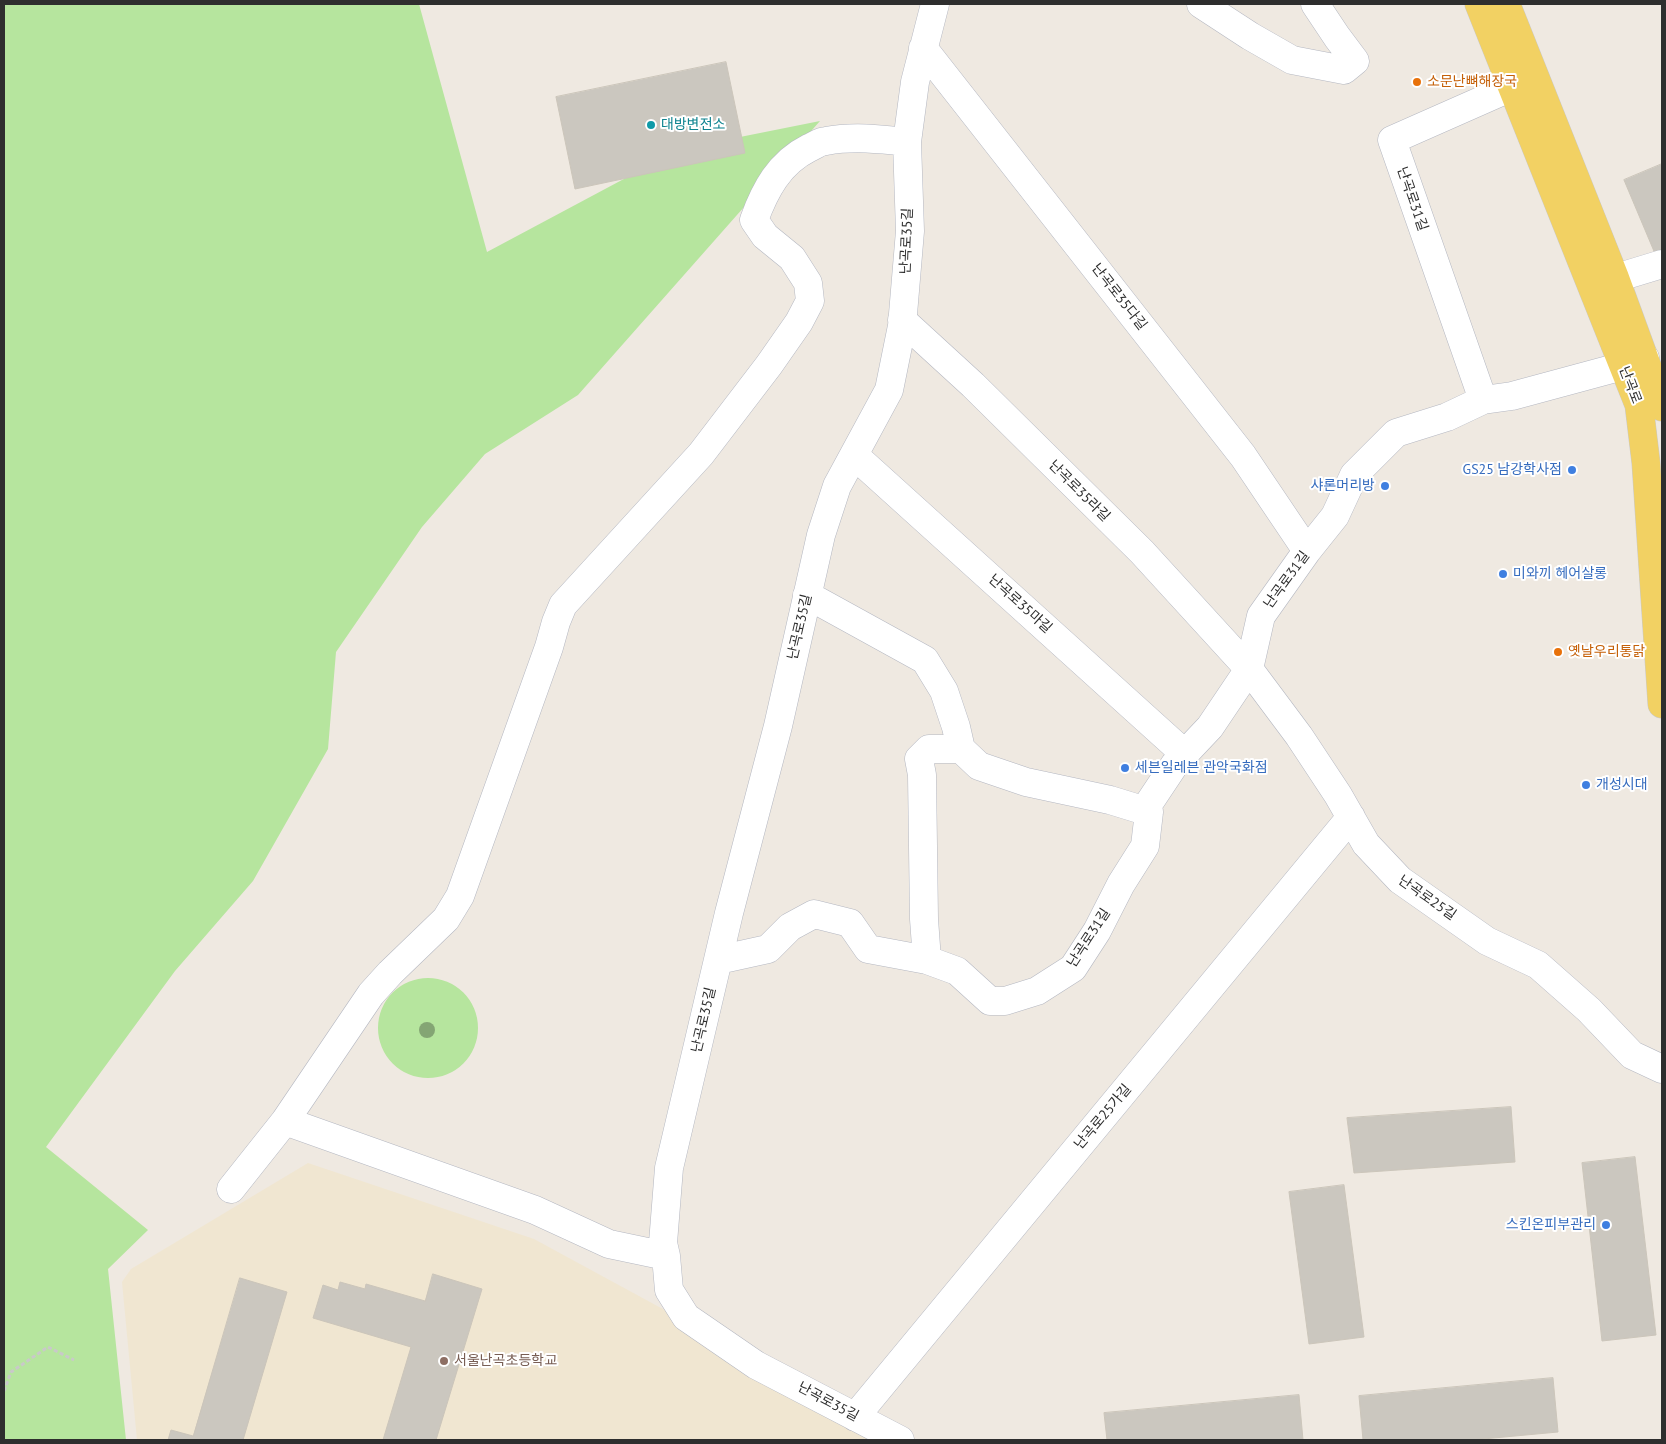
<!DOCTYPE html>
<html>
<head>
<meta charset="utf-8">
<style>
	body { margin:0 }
	#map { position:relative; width:1666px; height:1444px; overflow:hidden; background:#efe9e1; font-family:"PT Sans",sans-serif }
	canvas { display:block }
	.frame { position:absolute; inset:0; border:5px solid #2e2e2e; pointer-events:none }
</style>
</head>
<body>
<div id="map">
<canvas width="1666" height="1444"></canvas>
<div class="frame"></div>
</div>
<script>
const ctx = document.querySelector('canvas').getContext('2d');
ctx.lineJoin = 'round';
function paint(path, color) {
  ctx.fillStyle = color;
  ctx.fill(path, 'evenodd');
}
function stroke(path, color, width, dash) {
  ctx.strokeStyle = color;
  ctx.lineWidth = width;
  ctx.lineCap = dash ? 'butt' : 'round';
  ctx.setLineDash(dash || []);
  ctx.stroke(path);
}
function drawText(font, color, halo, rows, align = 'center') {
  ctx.font = font + ' "PT Sans","Noto Sans KR",sans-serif';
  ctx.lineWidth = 4;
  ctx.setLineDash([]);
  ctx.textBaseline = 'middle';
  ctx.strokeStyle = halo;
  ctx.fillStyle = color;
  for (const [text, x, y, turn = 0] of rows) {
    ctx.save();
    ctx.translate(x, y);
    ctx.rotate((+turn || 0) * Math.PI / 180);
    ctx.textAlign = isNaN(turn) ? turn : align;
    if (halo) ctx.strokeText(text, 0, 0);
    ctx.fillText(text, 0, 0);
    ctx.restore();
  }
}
const education = new Path2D(`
	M308 1163 534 1239 904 1440H137L122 1282 131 1269Z`);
const green = new Path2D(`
	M4 4H419L487 252 680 149 820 121 578 395 485 454 422 527 336 652 328 749 253 881 175 971 46 1147 148 1230 108 1269 126 1440H4Z
	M378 1028a50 50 0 1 1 100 0a50 50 0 1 1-100 0Z`);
const building = new Path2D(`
	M726 62 745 153 575 189 556 97Z
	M1662 164V253L1656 256 1624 180Z
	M1511 1107 1515 1162 1354 1173 1347 1118Z
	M1635 1157 1656 1335 1602 1341 1582 1163Z
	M1344 1185 1364 1337 1309 1344 1289 1192Z
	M433 1274 482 1289 436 1440H383L411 1347 313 1318 323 1285 338 1290 340 1282 365 1289 366 1284 425 1301Z
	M240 1278 287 1292 243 1440H168L171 1430 193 1436Z
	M1553 1378 1558 1432 1472 1440H1363L1359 1396Z
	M1299 1395 1303 1440H1107L1104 1413Z`);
const path = new Path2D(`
	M4 1391 11 1372 48 1347 74 1360`);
const minor = new Path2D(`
	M1201 4 1250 36 1292 60 1344 70 1355 61 1337 37 1315 4
	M923 48 1243 456 1307 551
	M1593 285 1662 264
	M902 320 973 385 1142 552 1249 669 1299 736 1338 795 1366 844 1400 880 1487 941 1538 965 1589 1010 1632 1055 1662 1069
	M1483 400 1392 140 1512 87
	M854 455 1185 754
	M807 595 925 660 944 691 956 727 961 749 979 766 1026 782 1110 800 1149 812
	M718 960 768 949 790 927 814 914 850 923 868 949 927 960 957 971 990 1001H1005L1037 991 1073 968 1097 931 1121 884 1145 846 1149 812 1145 809 1175 764 1210 727 1249 669 1261 616 1307 551 1335 516 1354 475 1396 433 1447 417 1483 400 1512 396 1623 366 1645 358
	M927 960 924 919 922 775 919 759 929 749H961
	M285 1121 535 1210 609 1244 666 1256
	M231 1189 285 1121 371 994 390 973 446 919 460 896 549 647 556 622 563 605 701 454 769 365 799 322 810 301 808 283 792 258 765 236 754 220C765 190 779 163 809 148 814 146 820 141 826 141 853 136 880 139 907 142
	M855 1417 1351 817
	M900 1440 756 1365 686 1317 669 1290 666 1256 663 1243 669 1168 729 913 778 726 821 535 837 486 889 390 902 326 910 231 907 142 915 82 935 4`);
const major = new Path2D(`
	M1479 4 1639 405 1646 463 1662 704
	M1506 4 1615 278 1662 407`);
const trees = [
	[427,1030]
];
const markers = [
	[1417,82,5,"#e8710a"],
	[651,125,5,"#0f9aa8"],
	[1572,470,5,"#3f7fe0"],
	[1385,486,5,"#3f7fe0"],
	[1503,574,5,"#3f7fe0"],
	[1558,652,5,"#e8710a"],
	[1125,768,5,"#3f7fe0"],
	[1586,785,5,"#3f7fe0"],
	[1606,1225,5,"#3f7fe0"],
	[444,1361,5,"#8d6e63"]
];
const foodNames = [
	["소문난뼈해장국",1427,82],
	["옛날우리통닭",1568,652]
];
const cultureNames = [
	["대방변전소",661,125]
];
const streetNames = [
	["난곡로31길",1412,199,71],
	["난곡로35길",907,241,-88],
	["난곡로35다길",1119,297,52],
	["난곡로",1630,385,69],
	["난곡로35라길",1079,491,45],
	["난곡로31길",1287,580,-54],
	["난곡로35마길",1020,604,42],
	["난곡로35길",800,627,-77],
	["난곡로25길",1427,898,35],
	["난곡로31길",1089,938,-57],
	["난곡로35길",704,1020,-77],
	["난곡로25가길",1103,1117,-50],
	["난곡로35길",828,1402,28]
];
const shopNames = [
	["GS25 남강학사점",1562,470],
	["샤론머리방",1375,486],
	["미와끼 헤어살롱",1513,574,"left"],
	["세븐일레븐 관악국화점",1135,768,"left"],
	["개성시대",1596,785,"left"],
	["스킨온피부관리",1596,1225]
];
const educationNames = [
	["서울난곡초등학교",454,1361]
];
paint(education, '#f0e6d1');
paint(green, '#b6e59e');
paint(building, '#cbc7bf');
stroke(building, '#cbc5ba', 1);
stroke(minor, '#b4b7c1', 29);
stroke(major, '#c9c9c9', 29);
stroke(path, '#c9c9c9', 3, [4, 2.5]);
stroke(minor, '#fff', 28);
stroke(major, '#f2d163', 28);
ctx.fillStyle = '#84a574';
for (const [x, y] of trees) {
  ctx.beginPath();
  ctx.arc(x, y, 8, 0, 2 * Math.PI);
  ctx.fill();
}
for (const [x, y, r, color] of markers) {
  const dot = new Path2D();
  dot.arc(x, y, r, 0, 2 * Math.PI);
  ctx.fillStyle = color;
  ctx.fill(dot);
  stroke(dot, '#fff', 2);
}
drawText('14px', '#c56008', '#fff', foodNames, 'left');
drawText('14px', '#0d838f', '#fff', cultureNames, 'left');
drawText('14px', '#2e2e2e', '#fff', streetNames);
drawText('14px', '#366cbe', '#fff', shopNames, 'right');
drawText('14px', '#785e54', '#fff', educationNames, 'left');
</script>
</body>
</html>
